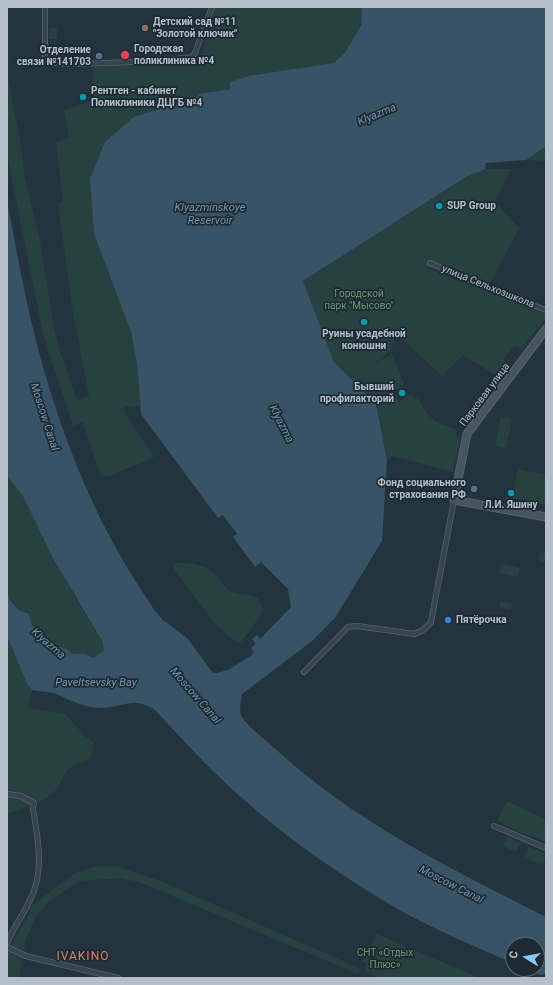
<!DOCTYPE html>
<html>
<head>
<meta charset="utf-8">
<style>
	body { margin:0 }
	#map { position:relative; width:553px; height:985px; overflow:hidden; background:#24343e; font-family:Roboto,sans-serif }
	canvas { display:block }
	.frame { position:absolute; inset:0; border:8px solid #b4c0c9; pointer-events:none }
	.north { position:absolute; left:505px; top:937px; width:40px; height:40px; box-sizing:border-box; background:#1d2a33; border:1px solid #59666f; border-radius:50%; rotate:281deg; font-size:11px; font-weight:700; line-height:16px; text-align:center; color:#b4c0c9 }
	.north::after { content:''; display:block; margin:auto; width:14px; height:18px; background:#8bc6f8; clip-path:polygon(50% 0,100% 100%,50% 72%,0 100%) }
</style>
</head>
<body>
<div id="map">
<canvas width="553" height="985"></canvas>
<div class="frame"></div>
<div class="north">С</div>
</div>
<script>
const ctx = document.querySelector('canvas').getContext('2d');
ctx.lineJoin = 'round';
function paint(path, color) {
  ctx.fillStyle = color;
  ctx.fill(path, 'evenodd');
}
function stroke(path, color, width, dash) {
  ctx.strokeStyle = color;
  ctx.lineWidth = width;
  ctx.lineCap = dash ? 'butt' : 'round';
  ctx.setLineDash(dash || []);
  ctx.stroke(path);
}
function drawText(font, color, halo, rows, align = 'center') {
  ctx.font = font + ' Roboto,sans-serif';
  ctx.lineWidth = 3.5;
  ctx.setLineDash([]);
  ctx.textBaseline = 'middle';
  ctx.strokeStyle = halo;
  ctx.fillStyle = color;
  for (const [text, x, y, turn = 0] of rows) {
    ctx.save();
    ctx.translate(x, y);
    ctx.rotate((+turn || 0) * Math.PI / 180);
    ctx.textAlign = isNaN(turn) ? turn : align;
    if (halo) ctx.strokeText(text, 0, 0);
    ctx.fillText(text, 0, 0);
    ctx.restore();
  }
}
const green = new Path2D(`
	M215 7H362L359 29 345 53 334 63 230 89 199 94 94 234 131 332 137 363 140 406 124 407 125 414 154 457 112 475 101 477 83 422 73 426 43 333 7 155V73L20 140 25 178 40 241 54 329 59 349 77 400 89 396 73 313 58 204 63 202 56 142 69 138 64 110 92 101 94 67 197 61 201 56Z
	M49 28H57V39H49Z
	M546 146V161L526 160Z
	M485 169H511L495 202 519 228 490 284 450 267H424L546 314V318L521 349 515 345 503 359 509 364 499 377 463 355 442 376 396 333 391 350 373 365 392 354 404 384 392 393 399 402 411 394 415 400 418 398C429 418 433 423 456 429V436L460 438 453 472 393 456 387 460 376 404 334 362 303 281 467 177Z
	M501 417 512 419 506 448 495 446Z
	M518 469 546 475V505L512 498Z
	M7 475 24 498 76 599 102 641 104 651 94 658 86 654H72L67 649 55 646 50 639 33 627 28 613C16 612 13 602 8 593Z
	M540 551 546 552V562L538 560Z
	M176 563C192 563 207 564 218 577 221 582 225 588 230 591 243 598 261 588 263 612L241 642 237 643 217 626 173 568V566Z
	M501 564 520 568 518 577 499 573Z
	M500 601 512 603 511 610 499 607Z
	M7 636 27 684 32 690 28 708 65 714 86 737 94 742 91 758C83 763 75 763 68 770 62 776 61 785 55 791 43 802 22 810 7 814Z
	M507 801 546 820V843L531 834 529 836 497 821Z
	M507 837 520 843 516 852 503 846Z
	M528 847 546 854 543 865 524 858Z
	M116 866 163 882 361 969 358 974 139 882 120 878 79 881 49 901 36 917 26 939 19 978H7V953L30 913 29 908 75 873 92 867Z
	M377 934 480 978H378L365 971 366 964 362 961Z`);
const water = new Path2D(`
	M362 7H546V146L526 160 486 163 485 169 466 177 303 281 334 362 376 404 387 460 382 541 335 618 312 641 242 694C241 701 239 708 241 715 245 724 262 737 269 743 349 819 449 868 546 917V974L540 975 526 969H537V945H513V963C476 947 438 931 403 912 346 879 291 842 242 798 211 771 183 740 155 710 134 696 123 707 101 708 82 708 70 699 53 693 47 691 39 692 32 690L27 684 7 636V588C8 599 16 612 28 613L33 627 50 639 55 646 67 649 72 654H86L93 658 104 651 102 641 53 558 24 498 7 475V201C19 263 30 327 49 387 65 439 85 491 111 539 124 564 140 588 155 611L163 620 188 639 212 672 216 673 228 670 252 655 254 652 251 648 256 644 252 639 257 635 260 639 291 607 288 589 261 562 255 567 233 537 237 534 223 515 218 518 141 414 137 363 131 332 94 234 90 179 105 142 134 117 196 98 199 94 230 89V82L249 76 334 63 345 53 361 25Z`);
const street = new Path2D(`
	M45 7V60L49 63 79 64 159 61 192 57 195 53 212 7
	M430 263 500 293 546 310
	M304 672 348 627 357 626 414 634C422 632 426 628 431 622L454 500
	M7 794 21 796 34 803 33 808C37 836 43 860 35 888 29 907 15 924 7 943
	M494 826 546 848
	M7 947 26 956 118 978`);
const secondary = new Path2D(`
	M546 329 467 434 454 500 546 517`);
const markers = [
	[145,28,4,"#8d6e63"],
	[125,55,5,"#e0444e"],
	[99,56,4,"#5c6f8a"],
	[83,97,4,"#0f9aa8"],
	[439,206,4,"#0f9aa8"],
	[364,322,4,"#0f9aa8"],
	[402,393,4,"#0f9aa8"],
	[474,489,4,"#5c6f8a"],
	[511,493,4,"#0f9aa8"],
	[448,620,4,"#3f7fe0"]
];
const poiNames = [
	["Детский сад №11",153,22],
	["\"Золотой ключик\"",153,34],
	["Городская",134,49],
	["поликлиника №4",134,61],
	["Отделение",91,50,"right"],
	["связи №141703",91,62,"right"],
	["Рентген - кабинет",91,91],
	["Поликлиники ДЦГБ №4",91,103],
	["SUP Group",447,206],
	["Руины усадебной",364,334,"center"],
	["конюшни",364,346,"center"],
	["Бывший",394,387,"right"],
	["профилакторий",394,399,"right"],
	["Фонд социального",466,483,"right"],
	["страхования РФ",466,495,"right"],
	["Л.И. Яшину",511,505,"center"],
	["Пятёрочка",456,620]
];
const streetNames = [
	["улица Сельхозшкола",488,287,22],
	["Парковая улица",485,395,-53]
];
const parkNames = [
	["Городской",359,294],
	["парк \"Мысово\"",359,306],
	["СНТ «Отдых",385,953],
	["Плюс»",385,965]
];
const waterNames = [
	["Klyazma",377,115,-23],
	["Klyazminskoye",210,208],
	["Reservoir",210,221],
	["Moscow Canal",44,417,72],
	["Klyazma",281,424,63],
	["Klyazma",48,644,41],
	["Paveltsevsky Bay",96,683],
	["Moscow Canal",195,696,49],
	["Moscow Canal",451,885,27]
];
const quarterNames = [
	["IVAKINO",83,957]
];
paint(green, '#274140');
paint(water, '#385266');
stroke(street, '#56636c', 6);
stroke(secondary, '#56636c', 9);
stroke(street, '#38454e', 4.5);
stroke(secondary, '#465561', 7);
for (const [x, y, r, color] of markers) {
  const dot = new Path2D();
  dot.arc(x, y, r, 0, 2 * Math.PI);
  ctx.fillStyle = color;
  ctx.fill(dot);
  stroke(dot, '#1d2a33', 1.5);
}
drawText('bold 10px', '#b4c0c9', '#1d2a33', poiNames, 'left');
drawText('10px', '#b4c0c9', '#1d2a33', streetNames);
drawText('10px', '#6c9a6f', '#1d2a33', parkNames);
drawText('italic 11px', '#7596ac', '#1d2a33', waterNames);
ctx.letterSpacing = '1px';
drawText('12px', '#d58464', '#1d2a33', quarterNames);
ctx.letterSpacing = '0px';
</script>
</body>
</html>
